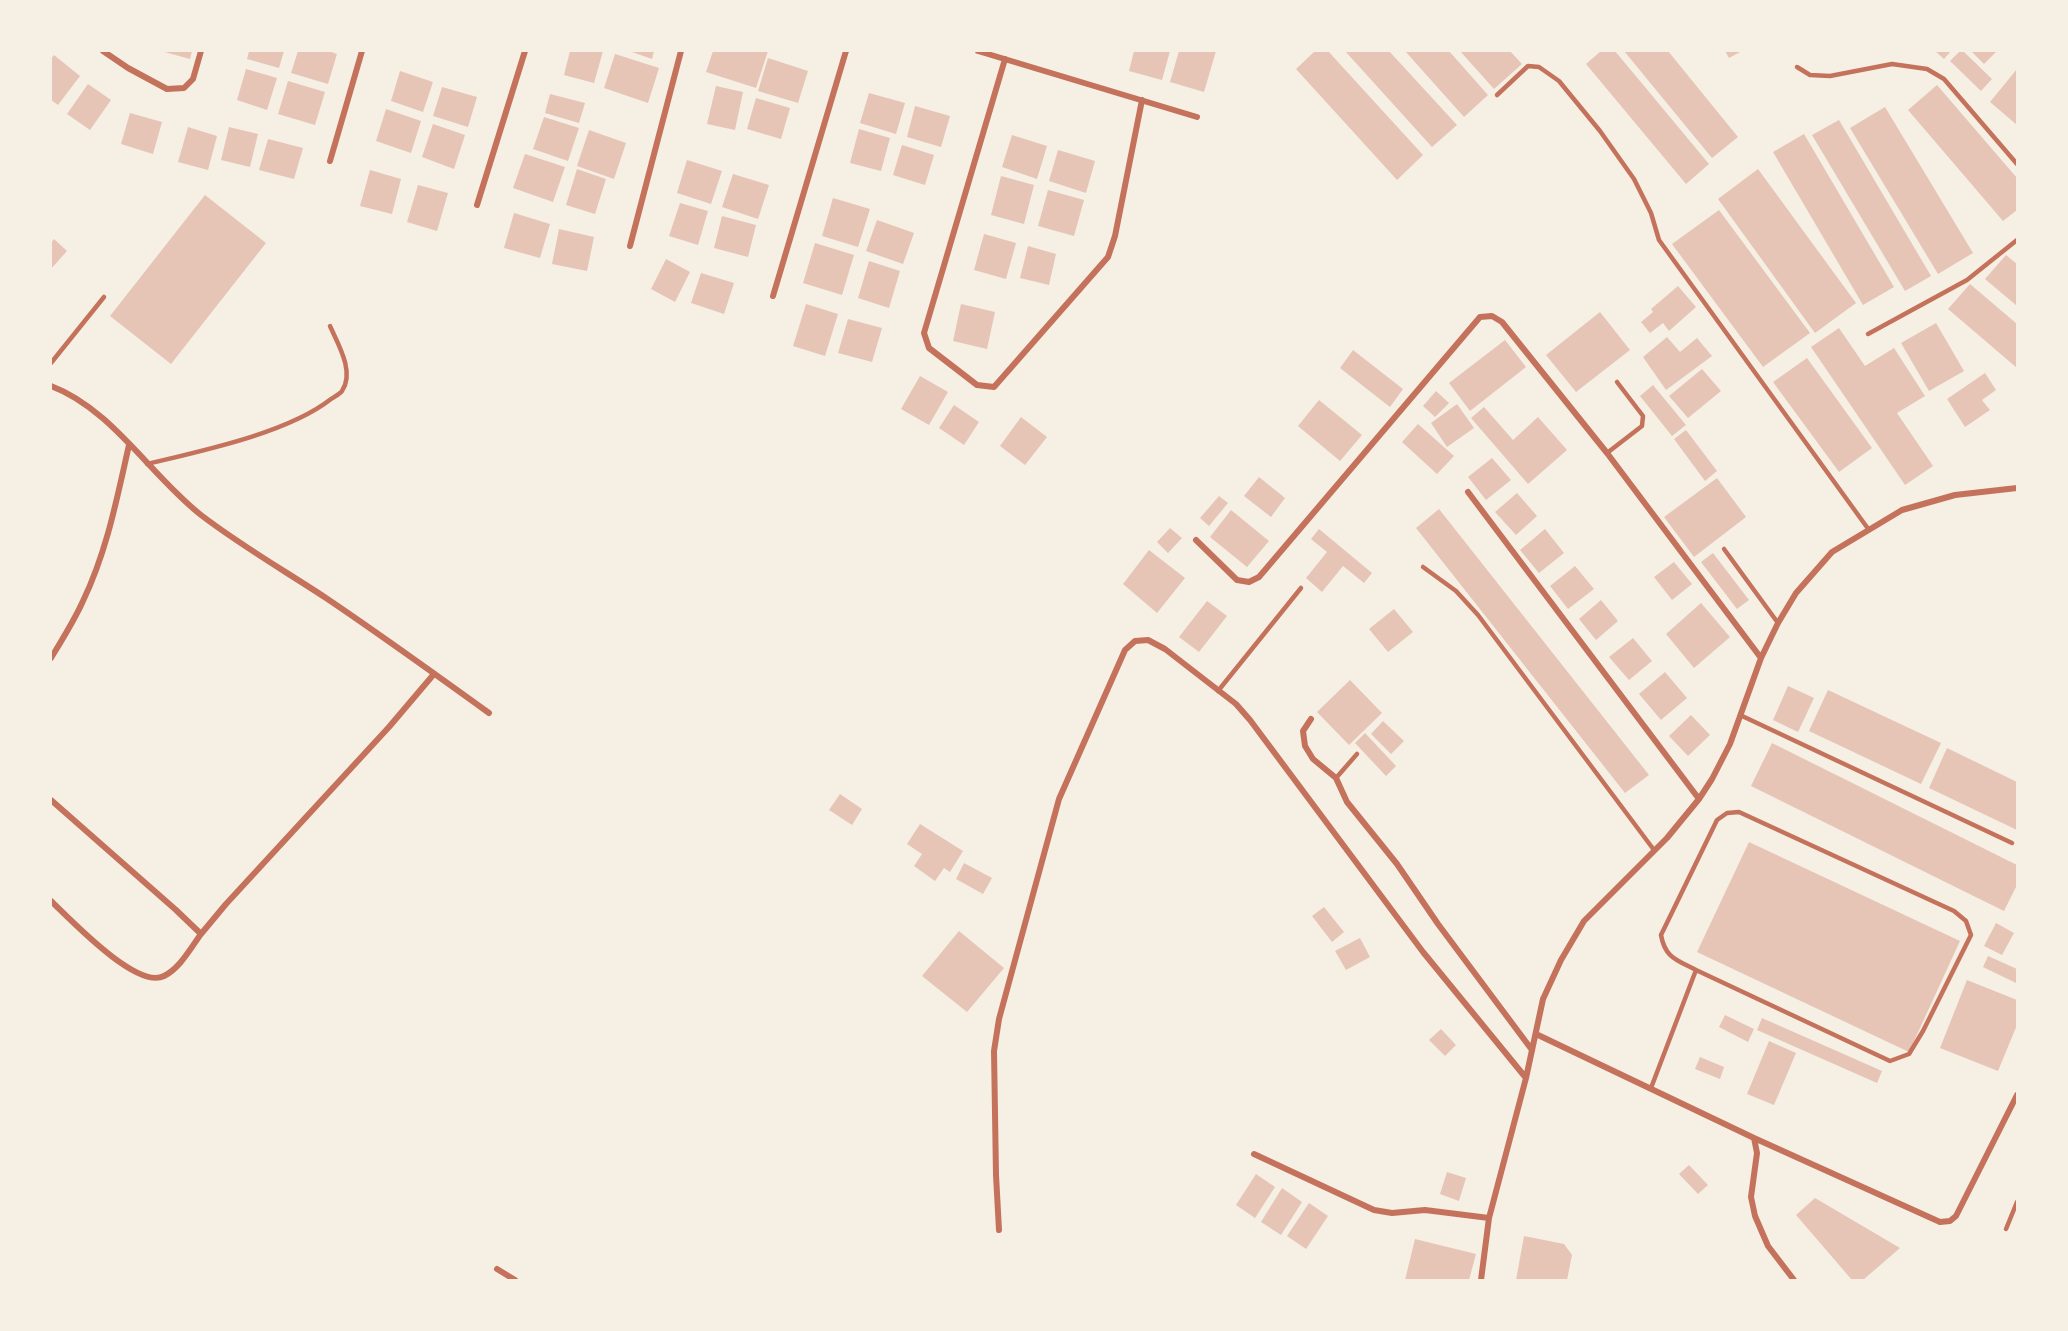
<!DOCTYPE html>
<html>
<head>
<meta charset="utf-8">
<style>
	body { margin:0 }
	#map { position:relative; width:2068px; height:1331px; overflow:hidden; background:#f6efe4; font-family:Georgia,serif }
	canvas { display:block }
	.frame { position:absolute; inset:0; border:52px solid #f6efe4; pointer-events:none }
</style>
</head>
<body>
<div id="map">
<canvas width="2068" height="1331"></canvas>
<div class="frame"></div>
</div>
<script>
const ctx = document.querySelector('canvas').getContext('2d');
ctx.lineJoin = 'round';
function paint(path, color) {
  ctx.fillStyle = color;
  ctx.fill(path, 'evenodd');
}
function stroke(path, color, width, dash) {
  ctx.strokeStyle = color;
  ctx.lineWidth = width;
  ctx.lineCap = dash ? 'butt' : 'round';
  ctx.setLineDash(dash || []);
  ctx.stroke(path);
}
const building = new Path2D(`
	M161 51H192L190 59Z
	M249 51H284L279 68 247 59Z
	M298 51H329L337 54 328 84 291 73Z
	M570 51H603L594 83 564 75Z
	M629 51H654L652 59Z
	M713 51H768L756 88 706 72Z
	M1134 51H1170L1162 80 1129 71Z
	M1179 51H1216L1204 92 1170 82Z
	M1315 51H1328L1423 155 1397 180 1296 69Z
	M1345 51H1389L1457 125 1432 147Z
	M1405 51H1449L1488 95 1464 117Z
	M1460 51H1510L1522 64 1494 89Z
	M1601 51H1615L1709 164 1686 184 1586 64Z
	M1624 51H1668L1738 137 1712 158Z
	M1725 51H1742L1729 58Z
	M1935 51H1951L1944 59Z
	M1960 51H1963L1992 79 1981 91 1950 61Z
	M1971 51H1997L1984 64Z
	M615 54 659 68 648 103 604 88Z
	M54 55 80 76 58 105 51 100V59Z
	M768 58 808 71 798 103 758 91Z
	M246 69 277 78 267 110 237 100Z
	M2017 69V125L1990 102Z
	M400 71 433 82 423 112 391 101Z
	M288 81 325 92 315 125 278 114Z
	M88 84 111 100 90 130 67 114Z
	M1937 85 2017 178V210L2003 221 1908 110Z
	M716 86 743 92 735 130 707 124Z
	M442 87 477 97 468 127 433 116Z
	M869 93 905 103 896 134 860 123Z
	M550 94 585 103 579 123 545 113Z
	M756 98 790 108 781 139 747 129Z
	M915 106 950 116 941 147 907 137Z
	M1885 107 1973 253 1938 274 1850 128Z
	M386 109 421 121 411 153 376 141Z
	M130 113 162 122 153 154 121 144Z
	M544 117 579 128 568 161 533 149Z
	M1839 120 1931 276 1905 291 1812 135Z
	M433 124 465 135 454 169 422 157Z
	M188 127 217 136 208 170 178 162Z
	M229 127 258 134 250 167 221 160Z
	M859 129 890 138 881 171 850 163Z
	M589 130 626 143 614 179 577 166Z
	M1804 134 1894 287 1863 305 1773 152Z
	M1012 135 1047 146 1037 179 1002 167Z
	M268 139 303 148 294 179 259 170Z
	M902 145 934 155 925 185 893 175Z
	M1058 150 1095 161 1086 193 1049 181Z
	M525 154 565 167 553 202 513 188Z
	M687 160 722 171 711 204 677 193Z
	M577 169 606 179 595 214 566 205Z
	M1758 169 1856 303 1815 333 1718 199Z
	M370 170 401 179 392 214 360 206Z
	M733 174 769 185 758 219 722 207Z
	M1001 176 1034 185 1024 224 991 215Z
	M418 185 448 193 437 231 407 222Z
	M1048 190 1084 200 1074 236 1038 226Z
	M205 195 266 243 171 364 110 316Z
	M833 198 870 209 858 247 822 236Z
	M680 203 708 211 698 245 669 236Z
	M1719 210 1810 333 1763 367 1672 244Z
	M514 213 550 224 540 258 504 248Z
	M722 216 756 225 748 257 714 248Z
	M877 220 914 233 903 264 866 251Z
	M559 229 594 237 587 271 552 264Z
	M984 234 1016 243 1006 279 974 270Z
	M54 239 67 251 51 269V243Z
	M815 243 854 255 842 295 803 283Z
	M1028 246 1056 254 1049 285 1020 278Z
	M2006 255 2017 264V306L1985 279Z
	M666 259 690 272 675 302 651 289Z
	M869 261 900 271 889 308 858 298Z
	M701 273 734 283 724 314 691 303Z
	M1970 284 2017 324V368L1948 309Z
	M1678 286 1696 307 1669 331 1663 323 1650 333 1641 322 1653 312 1651 309Z
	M806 304 838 314 825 356 793 346Z
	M961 304 995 312 987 349 953 341Z
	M1600 312 1630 350 1576 392 1546 355Z
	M848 319 882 328 872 362 838 353Z
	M1936 323 1964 371 1929 391 1901 343Z
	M1839 328 1865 366 1894 348 1925 396 1897 413 1933 466 1905 485 1811 347Z
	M1667 337 1680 352 1697 338 1712 356 1666 390 1643 357Z
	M1505 340 1526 367 1470 411 1449 383Z
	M1353 350 1403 389 1390 407 1340 368Z
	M1807 358 1872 448 1839 472 1773 382Z
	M1702 369 1721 391 1688 418 1669 396Z
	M1985 373 1996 390 1982 400 1990 410 1965 427 1947 399Z
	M920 376 948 392 929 425 901 409Z
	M1653 385 1686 425 1672 436 1640 396Z
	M1436 391 1449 403 1435 417 1423 406Z
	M1319 400 1362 435 1340 461 1298 426Z
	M1457 404 1474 428 1447 447 1431 423Z
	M954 405 979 422 964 445 939 428Z
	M1484 407 1513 440 1538 417 1567 450 1528 484 1471 418Z
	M1021 417 1047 437 1025 465 1000 446Z
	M1418 424 1454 456 1437 474 1402 442Z
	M1686 430 1717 471 1705 481 1674 439Z
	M1492 458 1511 480 1486 500 1468 477Z
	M1259 477 1285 498 1271 517 1244 496Z
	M1717 478 1746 517 1694 557 1664 517Z
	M1517 493 1537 516 1516 535 1495 512Z
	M1219 496 1228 503 1209 526 1200 518Z
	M1439 509 1649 775 1625 793 1416 528Z
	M1231 510 1269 541 1247 567 1210 537Z
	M1170 528 1182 538 1168 553 1157 542Z
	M1319 529 1372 573 1364 583 1343 566 1322 592 1306 578 1327 552 1311 539Z
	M1545 529 1564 553 1539 573 1520 550Z
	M1149 550 1185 578 1157 613 1123 584Z
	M1713 553 1749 600 1737 609 1701 562Z
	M1674 562 1692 584 1672 600 1654 577Z
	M1575 566 1594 589 1568 609 1550 586Z
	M1601 600 1618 621 1596 640 1579 619Z
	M1207 601 1227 616 1199 652 1179 637Z
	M1701 603 1730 637 1694 668 1666 634Z
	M1394 609 1413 632 1388 652 1369 629Z
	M1633 638 1652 661 1629 680 1609 657Z
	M1665 672 1687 698 1661 720 1639 694Z
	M1350 680 1382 713 1349 745 1317 712Z
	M1788 686 1814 698 1798 732 1773 720Z
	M1828 690 1941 743 1921 784 1809 731Z
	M1691 715 1710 735 1688 756 1669 736Z
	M1383 721 1404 741 1391 754 1371 734Z
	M1365 733 1396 766 1386 776 1355 743Z
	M1772 743 2017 865V885L2004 911 1751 786Z
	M1947 748 2017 782V830L1929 788Z
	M840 794 862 809 852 825 829 810Z
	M920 824 963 851 950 872 944 868 935 881 914 866 922 854 907 844Z
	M1749 842 1960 941 1909 1052 1697 952Z
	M964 863 992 878 983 894 956 879Z
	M1324 907 1344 932 1332 942 1312 916Z
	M1996 923 2014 933 2002 955 1984 946Z
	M959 931 1004 968 967 1012 922 976Z
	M1360 938 1370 957 1346 970 1335 951Z
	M1988 956 2017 969 2016 983 1983 967Z
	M1967 980 2017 1000V1025L1998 1071 1940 1048Z
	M1725 1015 1754 1029 1748 1042 1719 1027Z
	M1762 1018 1882 1071 1877 1083 1757 1030Z
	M1441 1029 1456 1045 1445 1056 1429 1040Z
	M1769 1041 1796 1053 1774 1105 1747 1094Z
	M1700 1057 1724 1067 1720 1079 1695 1069Z
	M1689 1165 1708 1185 1698 1194 1679 1174Z
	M1447 1172 1466 1178 1459 1201 1440 1194Z
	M1256 1174 1275 1187 1255 1218 1236 1205Z
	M1282 1188 1302 1202 1281 1235 1261 1222Z
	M1815 1198 1900 1248 1863 1280H1852L1796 1215Z
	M1309 1203 1328 1216 1306 1249 1287 1236Z
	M1524 1236 1564 1244 1572 1255 1567 1280H1516Z
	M1415 1239 1476 1254 1469 1280H1405Z`);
const service = new Path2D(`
	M1797 67 1810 75 1830 76 1892 64 1927 69 1944 79 2017 164
	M1497 95 1528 66 1539 67 1559 81 1600 131 1634 179 1651 213 1659 240 1869 530
	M1868 334 1967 280 2017 240
	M51 363 104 297
	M1607 453 1642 426 1643 416 1617 382
	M147 464C201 451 288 433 331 399 334 397 340 394 342 391 355 372 338 344 330 326
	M1724 549 1778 623
	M1423 567 1456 591 1478 615 1654 850
	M1218 691 1301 588
	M1740 715 2012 843
	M1336 778 1357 754
	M1651 1088 1696 970 1890 1061 1909 1054 1923 1031 1971 935 1966 921 1954 911 1739 812 1727 813 1717 820 1661 935C1665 958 1677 960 1696 970
	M2006 1229 2017 1202`);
const minor = new Path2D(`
	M103 51 128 68 167 89 184 88 193 79 201 51
	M978 51 1197 117
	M1005 59 924 333 929 348 977 385 994 387 1108 257 1115 236 1142 100
	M330 161 362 51
	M477 205 525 51
	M630 246 681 51
	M773 296 846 51
	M51 386C112 409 150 475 201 515 240 545 285 571 326 598 381 635 435 674 489 713
	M1468 492 1699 799
	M1196 540 1237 580 1249 582 1259 577 1480 317 1492 316 1502 322 1607 453 1761 658
	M51 658C62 640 74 621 83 601 107 551 117 498 129 445
	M1311 719 1303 731 1305 746 1313 759 1336 778 1347 802 1397 864 1438 924 1532 1050
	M51 800 176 910 201 934 226 904 389 727 434 674
	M51 901C71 920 137 990 164 976 180 968 190 949 201 934
	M1536 1034 1754 1138 1757 1153 1751 1197 1755 1216 1768 1246 1794 1280
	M1754 1138 1940 1222 1950 1221 1956 1216 2017 1095
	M1254 1154 1374 1210 1392 1213 1425 1210 1489 1218
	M999 1230 996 1175 994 1051 999 1019 1059 799 1125 650 1135 641 1148 640 1165 649 1236 704 1250 720 1423 952 1526 1078
	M497 1269 515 1280
	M1481 1280 1489 1218 1526 1078 1543 999 1561 960 1584 921 1667 838 1699 799 1712 779 1730 744 1761 658 1778 623 1796 593 1832 552 1902 510 1955 495 2017 488`);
paint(building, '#e6c5b7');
stroke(service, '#c5725c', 4.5);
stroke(minor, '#c5725c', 6);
</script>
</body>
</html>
